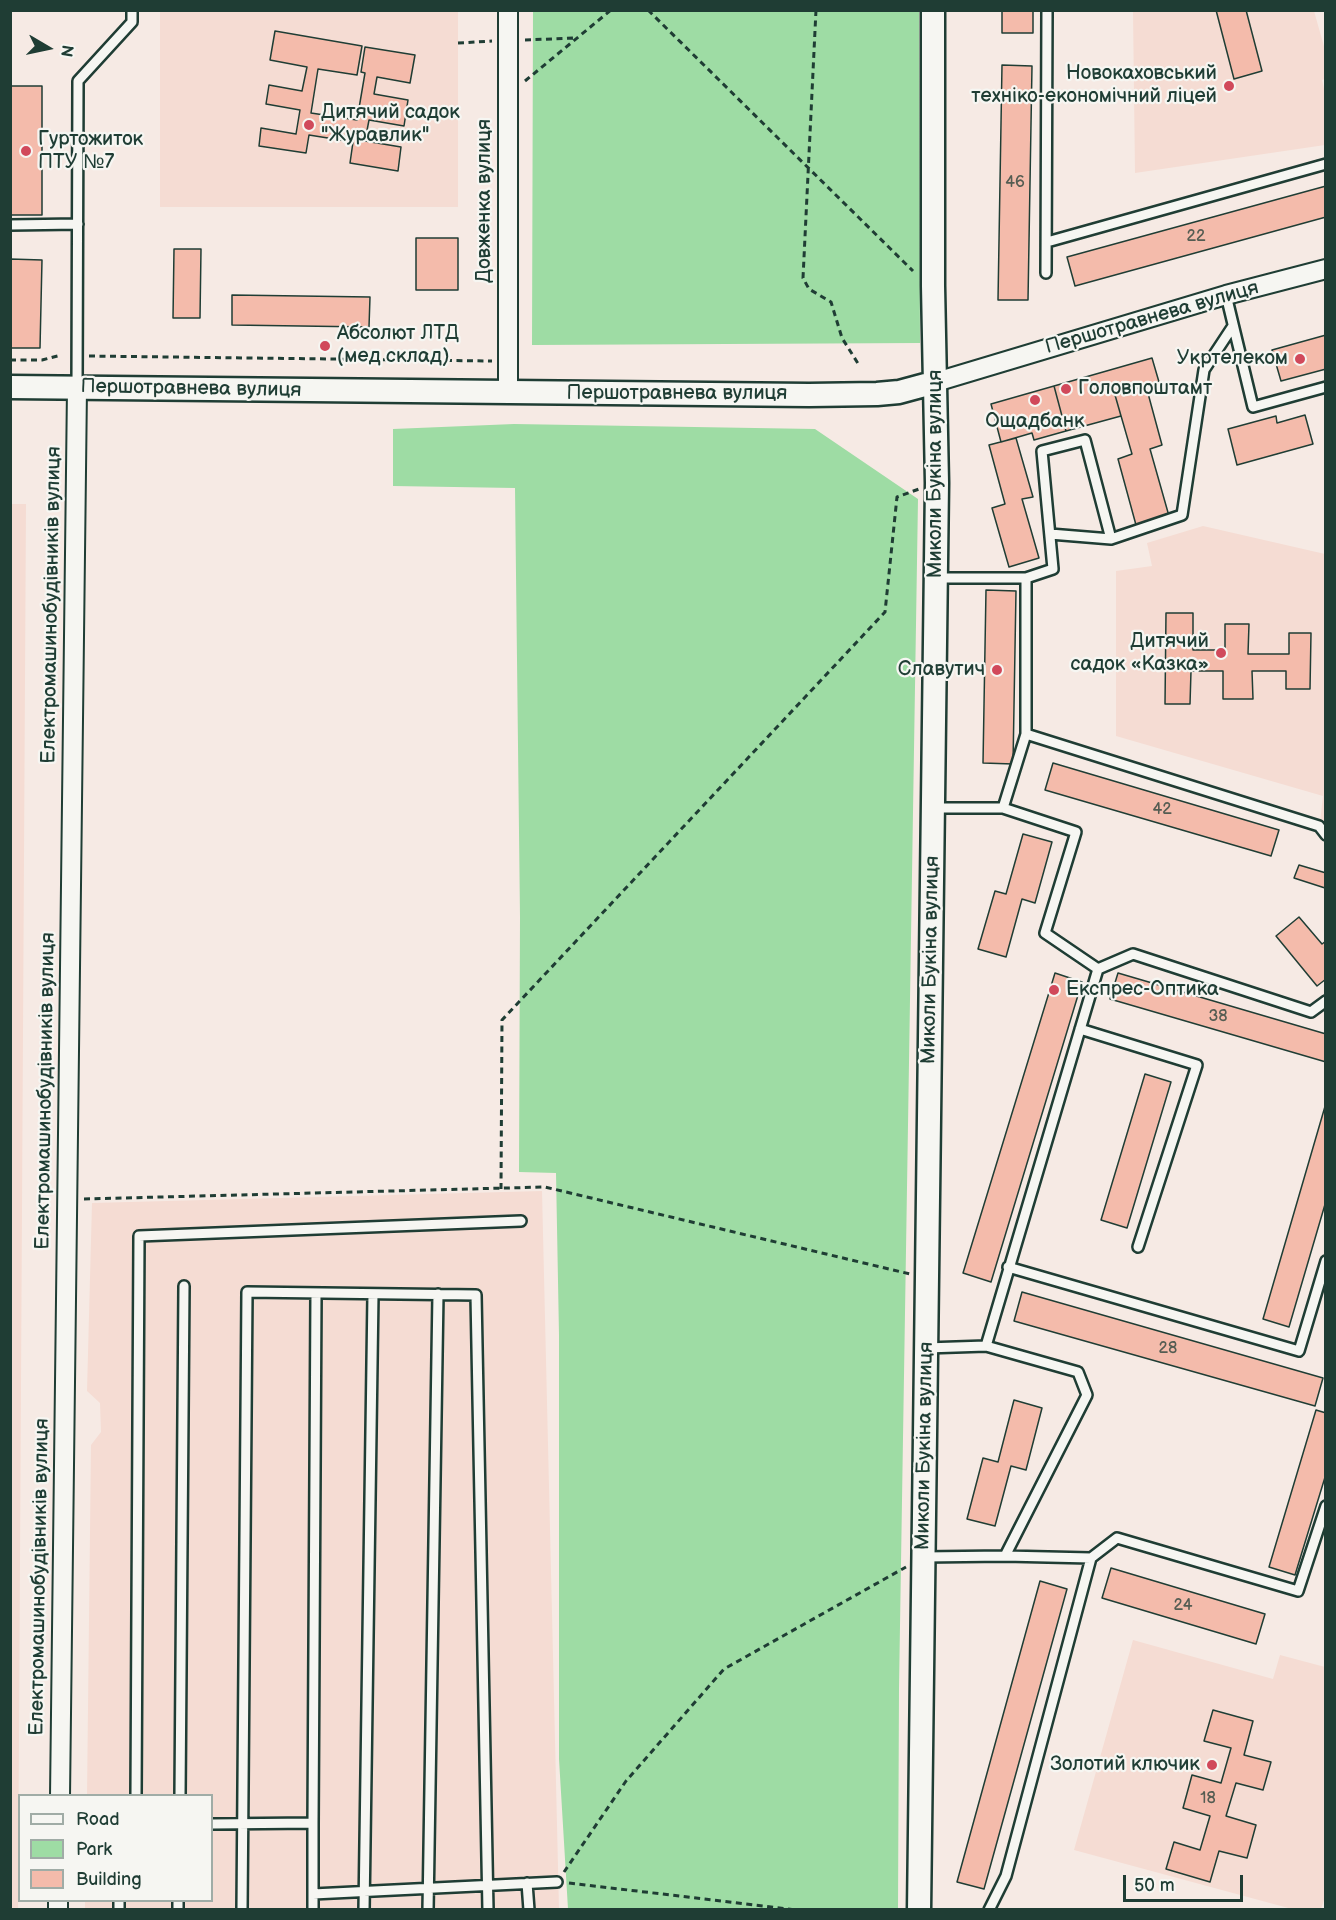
<!DOCTYPE html>
<html>
<head>
<meta charset="utf-8">
<style>
	body { margin:0 }
	#map { position:relative; width:1336px; height:1920px; overflow:hidden; background:#f6eae4; font-family:"Balsamiq Sans",sans-serif }
	canvas { display:block }
	.frame { position:absolute; inset:0; border:12px solid #1f3d34; pointer-events:none }
	.legend { position:absolute; left:18px; top:1794px; width:195px; height:108px; box-sizing:border-box; background:#f6f6f2; border:2px solid #a0aca6; margin:0; padding:8px 10px; list-style:none; font-size:18px; color:#1f3d34 }
	.legend li { display:flex; align-items:center; gap:12px; height:30px }
	.legend b { width:30px; border:2px solid #a0aca6 }
	.north { position:absolute; left:18px; top:18px; width:60px; height:60px; -webkit-text-stroke:4px #f6f6f2; paint-order:stroke; rotate:99deg; font-size:16px; font-weight:700; line-height:24px; text-align:center; color:#1f3d34 }
	.north::after { content:''; display:block; margin:auto; width:21px; height:27px; background:#1f3d34; clip-path:polygon(50% 0,100% 100%,50% 72%,0 100%) }
	.scale { position:absolute; left:1123px; top:1875px; width:120px; height:27px; box-sizing:border-box; border:3px solid #1f3d34; border-top:0; padding-left:8px; font-size:18px; line-height:21px; white-space:nowrap; color:#1f3d34; -webkit-text-stroke:4px #f6f6f2; paint-order:stroke }
</style>
</head>
<body>
<div id="map">
<canvas width="1336" height="1920"></canvas>
<div class="frame"></div>
<ul class="legend">
<li><b style="height:8px;background:#f6f6f2"></b>Road</li>
<li><b style="height:16px;background:#9edca4"></b>Park</li>
<li><b style="height:16px;background:#f4bbab"></b>Building</li>
</ul>
<div class="north">N</div>
<div class="scale">50 m</div>
</div>
<script>
const ctx = document.querySelector('canvas').getContext('2d');
ctx.lineJoin = 'round';
function paint(path, color) {
  ctx.fillStyle = color;
  ctx.fill(path, 'evenodd');
}
function stroke(path, color, width, dash) {
  ctx.strokeStyle = color;
  ctx.lineWidth = width;
  ctx.lineCap = dash ? 'butt' : 'round';
  ctx.setLineDash(dash || []);
  ctx.stroke(path);
}
function drawText(font, color, halo, rows, align = 'center') {
  ctx.font = font + ' "Balsamiq Sans",sans-serif';
  ctx.lineWidth = 4.5;
  ctx.setLineDash([]);
  ctx.textBaseline = 'middle';
  ctx.strokeStyle = halo;
  ctx.fillStyle = color;
  for (const [text, x, y, turn = 0] of rows) {
    ctx.save();
    ctx.translate(x, y);
    ctx.rotate((+turn || 0) * Math.PI / 180);
    ctx.textAlign = isNaN(turn) ? turn : align;
    if (halo) ctx.strokeText(text, 0, 0);
    ctx.fillText(text, 0, 0);
    ctx.restore();
  }
}
const built = new Path2D(`
	M160 11H458V207H160Z
	M1133 11H1314L1325 50V79L1322 80 1325 93V145L1135 173Z
	M11 504H26L18 1910 10 1909Z
	M1203 526 1325 554V830L1320 822 1323 796 1116 736V571L1152 566 1147 543Z
	M542 1191 559 1909 85 1910V1901L212 1900V1796L87 1795 91 1445 101 1432 100 1403 87 1391 92 1203Z
	M1133 1640 1273 1679 1280 1655 1325 1667 1326 1894 1321 1909H1292L1074 1850Z`);
const green = new Path2D(`
	M533 11H919L920 343 532 345Z
	M514 424 815 429 918 499 899 1688 898 1909H568L559 1759V1335L556 1173 519 1172 520 917 515 488 393 486V429Z`);
const building = new Path2D(`
	M1002 10H1033V33H1002Z
	M1216 10H1246L1262 71 1234 79Z
	M275 31 362 46 357 75 318 69 311 113 357 120 365 73 361 72 365 47 415 55 410 83 377 77 374 94 408 100 404 126 369 120 365 141 401 147 398 171 350 163 353 142 309 135 306 153 259 146 261 128 296 134 300 110 266 104 269 85 302 91 307 67 270 60Z
	M1002 65 1032 66 1028 300H998Z
	M10 86H42V215H10Z
	M1326 186V217L1075 286 1067 257Z
	M416 238H458V290H416Z
	M174 249H201L200 318H173Z
	M10 259 42 260 40 348H10Z
	M232 295 370 297 369 327 232 325Z
	M1326 335V369L1281 381 1272 350Z
	M1152 358 1159 382 1115 395 1121 416 1066 431 1054 386Z
	M1054 386 1066 431 1034 440 1032 433 1001 442 991 404Z
	M1146 386 1162 445 1150 449 1169 516 1136 525 1118 459 1132 454 1115 395Z
	M1305 415 1313 444 1237 465 1228 429 1276 416 1277 423Z
	M1016 438 1033 497 1022 499 1039 558 1009 567 992 508 1005 504 989 445Z
	M986 590 1016 591 1013 764 983 763Z
	M1166 613H1193V650H1225V624H1249L1248 654H1289V633H1311L1310 689H1286V671H1252L1253 699H1223V671H1191L1190 704H1165Z
	M1053 763 1279 830 1271 856 1045 790Z
	M1023 834 1052 842 1035 903 1022 899 1006 957 978 949 995 891 1006 894Z
	M1299 865 1326 873 1325 888 1294 878Z
	M1299 917 1322 944 1326 941V979L1317 986 1276 936Z
	M1055 973 1082 982 991 1282 963 1273Z
	M1118 973 1326 1034V1062L1110 999Z
	M1145 1074 1171 1082 1127 1228 1101 1220Z
	M1326 1103V1201L1289 1327 1263 1319Z
	M1022 1292 1323 1378 1315 1406 1014 1321Z
	M1014 1400 1042 1408 1026 1470 1011 1466 995 1526 967 1519 983 1458 998 1462Z
	M1316 1410 1326 1413V1474L1295 1575 1269 1567Z
	M1111 1568 1265 1614 1256 1644 1102 1598Z
	M1040 1581 1067 1589 984 1889 957 1882Z
	M1213 1710 1253 1721 1244 1755 1271 1762 1263 1790 1236 1783 1226 1816 1256 1825 1247 1858 1219 1851 1210 1882 1166 1869 1174 1842 1200 1850 1210 1816 1183 1808 1192 1775 1221 1783 1231 1748 1204 1741Z`);
const path = new Path2D(`
	M648 10 913 271
	M816 10 803 278 809 289 831 302 842 338 859 365
	M525 40 575 38
	M458 43 492 41
	M525 81 611 10
	M89 356 492 361
	M10 360H42L61 355
	M501 1189 502 1020 885 612 897 497 919 489
	M84 1199 545 1187 910 1274
	M564 1872 626 1781 724 1669 906 1567
	M569 1883 797 1910`);
const service = new Path2D(`
	M10 225 78 224
	M1047 242 1326 164
	M1046 273 1047 10
	M1226 295 1253 407 1326 387
	M77 388 78 81 132 22V10
	M1050 534 1111 539 1182 515 1204 370 1233 326
	M936 578H1026L1053 569 1042 451 1085 440 1111 539
	M1026 734 1319 826 1326 835
	M933 808H1003L1076 832 1045 933 1098 969
	M1003 808 1026 734V578
	M1080 1029 1197 1065 1138 1247
	M1008 1267 1299 1351 1326 1261
	M986 1346 1098 969 1133 954 1311 1012 1326 1001
	M926 1348 986 1346 1078 1372 1087 1395 1005 1556
	M923 1557 1005 1556 1091 1558
	M136 1796 139 1236 521 1221
	M180 1796 184 1286
	M313 1823 316 1293
	M212 1824 313 1823V1894L557 1882
	M527 1883 529 1910
	M119 1910V1900
	M178 1910V1900
	M242 1910 247 1292 476 1295 488 1910
	M313 1910V1894
	M364 1910 373 1294
	M428 1910 438 1294
	M989 1910 1006 1876 1091 1558 1117 1538 1298 1591 1326 1506`);
const minor = new Path2D(`
	M508 10V392
	M936 382 1226 295 1326 269
	M60 1796 77 388
	M58 1910V1900`);
const tertiary = new Path2D(`
	M10 387 809 395 877 394 899 392 936 382
	M919 1910 937 483 933 286V10`);
const markers = [
	[1229,86,6,"#d1495b"],
	[309,125,6,"#d1495b"],
	[26,151,6,"#d1495b"],
	[325,346,6,"#d1495b"],
	[1300,359,6,"#d1495b"],
	[1066,389,6,"#d1495b"],
	[1035,400,6,"#d1495b"],
	[1221,653,6,"#d1495b"],
	[997,670,6,"#d1495b"],
	[1054,990,6,"#d1495b"],
	[1212,1765,6,"#d1495b"]
];
const numberNames = [
	["46",1015,183],
	["22",1196,237],
	["42",1162,810],
	["38",1218,1017],
	["28",1168,1349],
	["24",1183,1606],
	["18",1208,1799]
];
const poiNames = [
	["Новокаховський",1217,74],
	["техніко-економічний ліцей",1217,97],
	["Дитячий садок",321,113,"left"],
	["\"Журавлик\"",321,136,"left"],
	["Гуртожиток",38,140,"left"],
	["ПТУ №7",38,163,"left"],
	["Абсолют ЛТД",337,334,"left"],
	["(мед склад)",337,357,"left"],
	["Укртелеком",1288,359],
	["Головпоштамт",1078,389,"left"],
	["Ощадбанк",1035,422,"center"],
	["Дитячий",1209,642],
	["садок «Казка»",1209,665],
	["Славутич",985,670],
	["Експрес-Оптика",1066,990,"left"],
	["Золотий ключик",1200,1765]
];
const streetNames = [
	["Довженка вулиця",485,201,-90],
	["Першотравнева вулиця",1152,318,-16],
	["Першотравнева вулиця",191,389,1],
	["Першотравнева вулиця",677,394],
	["Миколи Букіна вулиця",936,474,-90],
	["Електромашинобудівників вулиця",52,605,-89],
	["Миколи Букіна вулиця",931,960,-89],
	["Електромашинобудівників вулиця",46,1091,-89],
	["Миколи Букіна вулиця",925,1446,-89],
	["Електромашинобудівників вулиця",40,1577,-89]
];
paint(built, '#f5dcd3');
paint(green, '#9edca4');
paint(building, '#f4bbab');
stroke(building, '#1f3d34', 1.5);
stroke(service, '#1f3d34', 14);
stroke(minor, '#1f3d34', 22);
stroke(tertiary, '#1f3d34', 27);
stroke(path, '#1f3d34', 3, [6, 4.5]);
stroke(service, '#f6f6f2', 9);
stroke(minor, '#f6f6f2', 18);
stroke(tertiary, '#f6f6f2', 22);
for (const [x, y, r, color] of markers) {
  const dot = new Path2D();
  dot.arc(x, y, r, 0, 2 * Math.PI);
  ctx.fillStyle = color;
  ctx.fill(dot);
  stroke(dot, '#f6f6f2', 2);
}
drawText('16px', '#545c52', null, numberNames);
drawText('20px', '#1f3d34', '#f6f6f2', poiNames, 'right');
drawText('20px', '#1f3d34', '#f6f6f2', streetNames);
</script>
</body>
</html>
